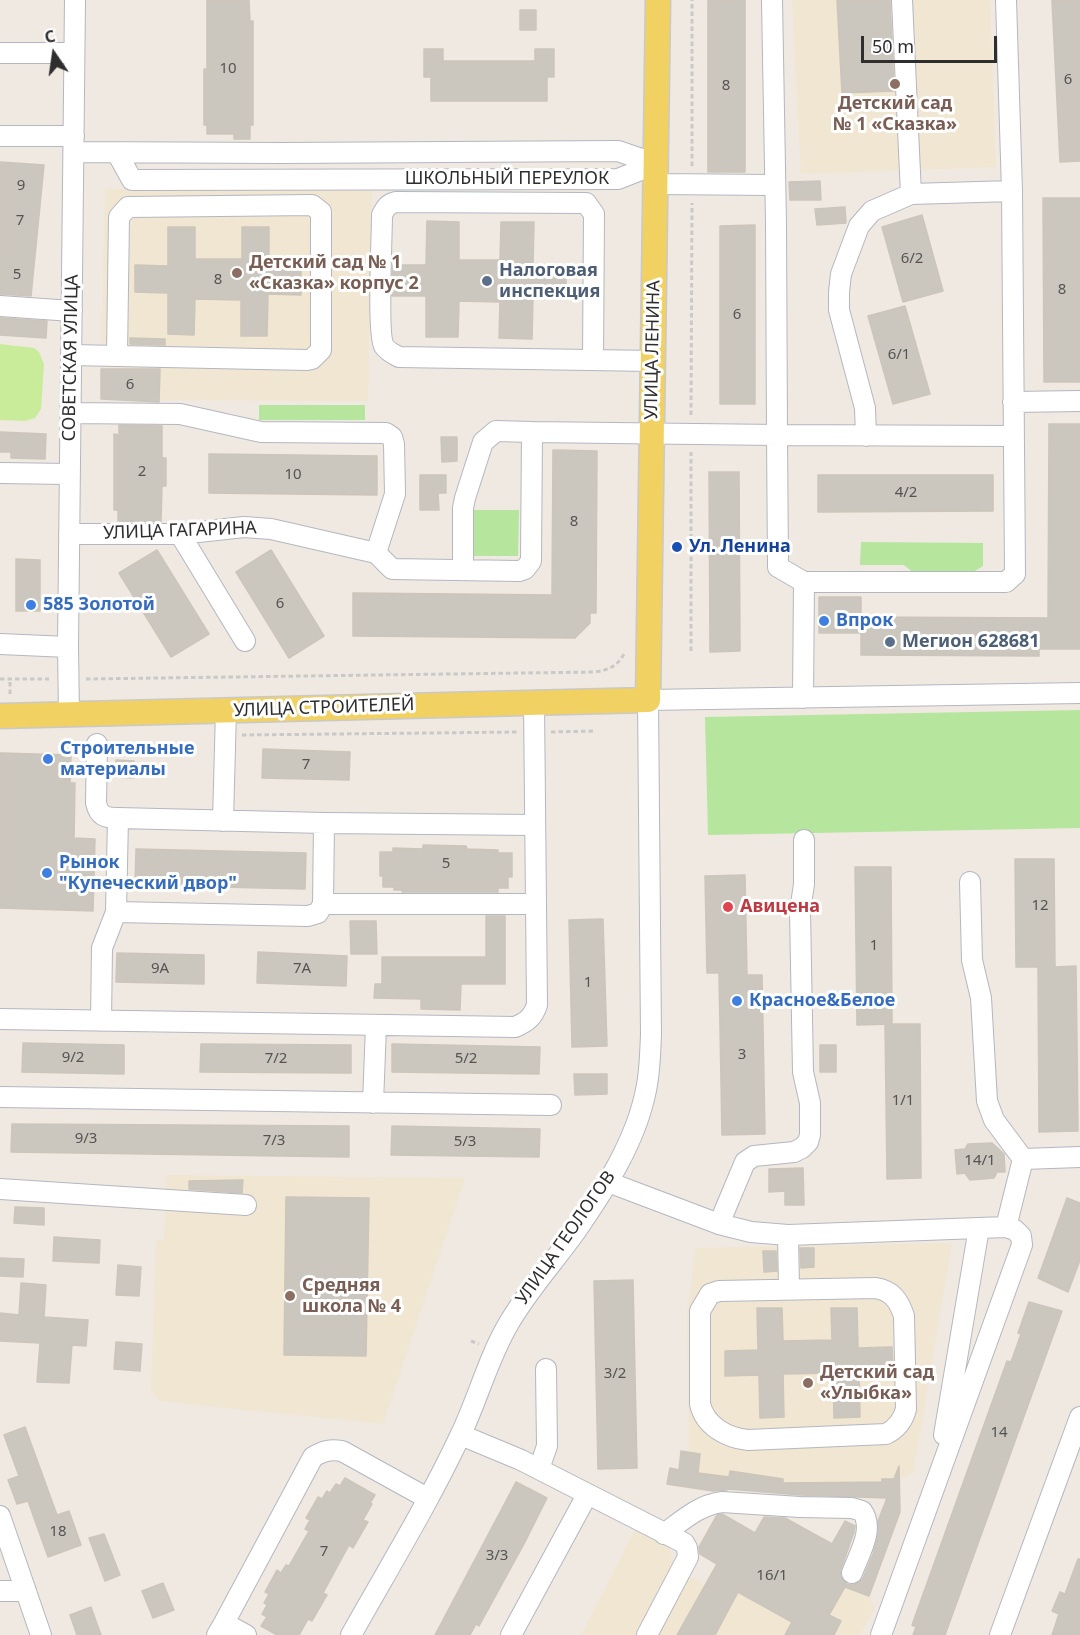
<!DOCTYPE html>
<html>
<head>
<meta charset="utf-8">
<style>
	body { margin:0 }
	#map { position:relative; width:1080px; height:1635px; overflow:hidden; background:#efe9e1; font-family:"Noto Sans",sans-serif }
	canvas { display:block }
	.north { position:absolute; left:24px; top:24px; width:60px; height:60px; -webkit-text-stroke:4px #fff; paint-order:stroke; rotate:347deg; font-size:16px; font-weight:700; line-height:24px; text-align:center; color:#2e2e2e }
	.north::after { content:''; display:block; margin:auto; width:21px; height:27px; background:#2e2e2e; clip-path:polygon(50% 0,100% 100%,50% 72%,0 100%) }
	.scale { position:absolute; left:861px; top:36px; width:136px; height:27px; box-sizing:border-box; border:3px solid #2e2e2e; border-top:0; padding-left:8px; font-size:18px; line-height:21px; white-space:nowrap; color:#2e2e2e; -webkit-text-stroke:4px #fff; paint-order:stroke }
</style>
</head>
<body>
<div id="map">
<canvas width="1080" height="1635"></canvas>
<div class="north">С</div>
<div class="scale">50 m</div>
</div>
<script>
const ctx = document.querySelector('canvas').getContext('2d');
ctx.lineJoin = 'round';
function paint(path, color) {
  ctx.fillStyle = color;
  ctx.fill(path, 'evenodd');
}
function stroke(path, color, width, dash) {
  ctx.strokeStyle = color;
  ctx.lineWidth = width;
  ctx.lineCap = dash ? 'butt' : 'round';
  ctx.setLineDash(dash || []);
  ctx.stroke(path);
}
function drawText(font, color, halo, rows, align = 'center') {
  ctx.font = font + ' "Noto Sans",sans-serif';
  ctx.lineWidth = 6;
  ctx.setLineDash([]);
  ctx.textBaseline = 'middle';
  ctx.strokeStyle = halo;
  ctx.fillStyle = color;
  for (const [text, x, y, turn = 0] of rows) {
    ctx.save();
    ctx.translate(x, y);
    ctx.rotate((+turn || 0) * Math.PI / 180);
    ctx.textAlign = isNaN(turn) ? turn : align;
    if (halo) ctx.strokeText(text, 0, 0);
    ctx.fillText(text, 0, 0);
    ctx.restore();
  }
}
const education = new Path2D(`
	M792 0H990L996 167 801 174Z
	M105 189 372 190 368 401 159 400 160 370 101 369Z
	M166 1175 465 1178 383 1424 159 1401 151 1390 156 1240 164 1239Z
	M952 1243 913 1473 900 1479H882V1482L783 1483V1479L730 1471 729 1477 698 1473 700 1454 689 1452 687 1314 696 1248Z
	M718 1512 847 1583 854 1587 853 1590 869 1596 875 1608 860 1635H581L635 1530 669 1547 674 1566 704 1585 716 1564 696 1552Z`);
const green = new Path2D(`
	M259 405H365V420H259Z
	M474 510H519L518 556H474Z
	M861 542 983 543V566L970 574H915L904 565H860Z
	M1080 710V828L708 835 705 717Z`);
const pitch = new Path2D(`
	M0 344 34 348 39 352 44 364 41 409 35 418 25 421 0 420Z`);
const building = new Path2D(`
	M207 0H249L250 21H253V125H250V139H234V134H207V125H204V69H207Z
	M708 0H745V172H708Z
	M837 0H890L894 91 842 93Z
	M1052 0H1080V161L1060 162Z
	M520 10H536V30H520Z
	M424 49H443V61H535V49H554V77H547V101H431V77H424Z
	M0 162 44 165 31 296 0 294Z
	M820 181 821 200H790L789 182Z
	M1043 198H1080V382H1044Z
	M845 207 846 223 817 225 815 209Z
	M922 215 943 291 903 302 882 227Z
	M427 221 459 222V260H500L501 222H534L533 266 566 267V297H533L532 339 499 338 500 302 459 301 458 337H426V296H392V284L393 265H426Z
	M755 225V404H720V226Z
	M168 227H195V259H242V227H269V267H301V295L268 294 267 336H241V300L195 299 194 335 168 334V293L135 292V265L168 266Z
	M905 306 930 394 893 404 868 316Z
	M0 318 47 321 46 338 0 335Z
	M130 338 165 339V345L130 344Z
	M101 369H160L159 402 101 399Z
	M1049 424H1080V649H1039V656L861 655V633H819V597H861V617L1048 618Z
	M119 425 162 426V458H166V486H162L161 522 118 521V510H114V434L119 435Z
	M0 432 46 434 45 459 11 458V452H0Z
	M441 437H457V461L442 462Z
	M553 450 597 451 596 613H590V623L575 638 353 636V593L552 595Z
	M209 454 377 456V495L209 493Z
	M709 472H739L740 651 710 652Z
	M420 475H446V493H438L439 510H420Z
	M818 475H993V511L818 512Z
	M157 550 209 634 171 657 119 573Z
	M271 550 324 636 289 658 236 572Z
	M16 559 40 560V611H16Z
	M263 749 350 752 349 780 262 778Z
	M0 753 71 755 70 783H75L74 838 95 839 93 911 0 908Z
	M116 760 134 761V778L116 777Z
	M423 845 466 846 467 849 498 850V853H512V877H508V888H498V892H402V890H394V887H383V876H380V852H393V848L423 849Z
	M136 849 306 853 305 889 135 885Z
	M1015 859H1054L1055 967 1076 966 1078 1131 1039 1132 1038 967H1016Z
	M855 867H891L892 1024 857 1025Z
	M745 875 747 975H762L765 1134 722 1135 719 973H707L705 876Z
	M486 916H505V984H461L460 1010 421 1009V999L374 998 375 984H382V957H486Z
	M603 919 607 1046 572 1047 569 920Z
	M350 921H376L377 954H351Z
	M258 952 347 956 346 986 257 983Z
	M117 953 204 955V984L116 982Z
	M885 1024H920L921 1178 887 1179Z
	M23 1043 124 1045V1074L22 1072Z
	M201 1044 351 1045V1073L200 1072Z
	M392 1044 540 1047 539 1074 392 1072Z
	M820 1045H836V1072H820Z
	M574 1074H607V1094L575 1095Z
	M12 1124 349 1126V1157L11 1152Z
	M392 1126 540 1129 539 1157 391 1155Z
	M992 1143 1004 1154 1005 1172H997L994 1178 970 1180 965 1173 957 1174 955 1150 965 1149 968 1144Z
	M803 1168 804 1205H785V1191L769 1192V1169Z
	M243 1180 242 1193 189 1189V1181Z
	M286 1197 369 1198 366 1356 284 1355Z
	M1067 1198 1080 1203V1260L1068 1292 1038 1278Z
	M15 1207 44 1208V1225L14 1223Z
	M54 1237 100 1240 99 1263 53 1261Z
	M800 1248H814V1267L801 1268Z
	M763 1251H776L777 1271 764 1272Z
	M0 1258 24 1259 23 1277 0 1276Z
	M118 1265 141 1267 139 1296 116 1295Z
	M633 1280 637 1468 598 1469 594 1281Z
	M21 1283 46 1285 44 1317 88 1320 86 1346 72 1345 69 1383 37 1382 40 1343 0 1341V1313L19 1315Z
	M1029 1302 1062 1311 945 1635H913L916 1627 912 1625 1007 1361 1011 1362 1021 1334 1018 1333Z
	M757 1308H782L783 1341 832 1340 831 1308H857L858 1348 892 1347 893 1372H859L860 1417 834 1418 833 1373 783 1374 784 1417 760 1418 759 1375 725 1376V1351L758 1350Z
	M116 1342 142 1344 140 1371 114 1369Z
	M25 1427 57 1515 69 1511 81 1545 48 1557 28 1501 17 1504 8 1480 19 1476 4 1435Z
	M681 1451 700 1454 698 1473 729 1477 730 1471 783 1479V1483L882 1482V1479H894L899 1466 900 1512 869 1596 845 1587 829 1615 841 1621 834 1635H785L792 1622 738 1592 715 1635H677L717 1564 700 1554 699 1547 717 1515 722 1514 755 1533 764 1517 785 1518 832 1544 845 1521 855 1526 854 1532 841 1569 840 1575 847 1584 854 1585 863 1578 873 1554 878 1536V1521L887 1498 801 1495 728 1489 727 1490 713 1491 667 1484 670 1468 679 1470Z
	M345 1478 375 1495 370 1503 372 1504 363 1520 368 1522 353 1548 349 1545 323 1593 327 1595 312 1621 308 1619 299 1635H277L261 1626 267 1617 262 1614 267 1605 264 1603 269 1594 265 1592 277 1570 281 1573 286 1565 289 1566 309 1531 305 1529 310 1520 306 1518 318 1497 322 1499 327 1491 330 1493 336 1484 340 1486Z
	M516 1482 547 1498 525 1542 479 1626 476 1624 470 1635H435Z
	M104 1534 120 1575 105 1581 89 1538Z
	M1078 1559H1080V1635H1052L1059 1614 1052 1611 1060 1592 1065 1594Z
	M163 1583 174 1610 153 1618 142 1591Z
	M91 1607 101 1635H77L70 1615Z`);
const path = new Path2D(`
	M692 166V0
	M691 415 692 203
	M691 651V452
	M0 679H49
	M86 679 595 672C609 670 618 666 625 652
	M10 694V679
	M551 732 595 731
	M242 735 518 732
	M471 1341 479 1344`);
const minor = new Path2D(`
	M902 0 911 194
	M0 53H74
	M0 136H74
	M74 152 282 153 618 151 656 164
	M117 153 132 180 618 179 656 164
	M656 184 774 185
	M0 306 72 311
	M71 355 307 360 312 359 321 350V212L312 205 128 207 119 217 117 356
	M593 359 594 214 586 203 396 202C388 204 386 207 382 215 382 236 377 334 384 346 388 352 394 354 399 357L653 361
	M1013 402 1080 401
	M70 413 180 414 261 432 386 433 392 437 394 444 395 494 376 553
	M866 436 865 408 839 310V292L841 274 859 226 872 211 911 194 1012 191
	M0 473 69 474
	M69 534H180L244 527 271 529 376 553 392 569 519 571 525 569 531 561 532 432 777 435 776 223 772 0
	M180 534 245 641
	M463 570V508L465 498 483 442 496 431 532 432
	M804 582 778 567 777 435 1013 436
	M0 644 68 647
	M803 698 804 582H1006L1015 574 1012 191 1006 0
	M69 715 68 647 75 0
	M97 744 96 803C99 816 105 818 118 818
	M223 821 226 710
	M970 882 972 960 981 998 987 1101 994 1120 1023 1159 1006 1227
	M323 904H536
	M116 912 308 916 318 913 323 904 324 823
	M0 1019 515 1027C527 1022 533 1017 537 1005L534 702
	M101 1021 102 948 116 912 118 818 324 823 534 825
	M0 1097 551 1105
	M373 1103 376 1026
	M1023 1159 1080 1157
	M608 1182 719 1224 751 1232 788 1235 1006 1227 1015 1230 1021 1236 1022 1245 881 1635
	M0 1189 246 1205
	M719 1224 745 1162 754 1156 794 1152 802 1148 808 1142 810 1135V1103L803 1072 800 911 804 884V840
	M788 1235 789 1289
	M875 1288C892 1290 899 1301 904 1316L906 1409C903 1421 896 1429 886 1434L748 1440C727 1438 705 1426 700 1404V1311L710 1294 719 1291Z
	M461 1435 521 1460 684 1543 687 1548 688 1557 647 1635
	M944 1435 979 1228
	M539 1469 547 1446 546 1369
	M0 1516 41 1635
	M664 1534C683 1520 699 1505 722 1502L800 1507 852 1508 862 1511C875 1529 859 1554 852 1573
	M0 1591H26
	M224 1623 313 1457C323 1451 330 1449 342 1451L427 1498
	M217 1635 224 1623 246 1635
	M351 1635C388 1569 428 1504 460 1436 478 1399 488 1358 509 1323 528 1290 554 1262 576 1231 605 1189 636 1141 646 1090 650 1072 650 1054 651 1035L648 700 1080 693
	M511 1635 587 1495
	M1000 1635 1080 1417`);
const major = new Path2D(`
	M0 716 648 700 658 0`);
const markers = [
	[895,84,6,"#8d6e63"],
	[237,273,6,"#8d6e63"],
	[487,281,6,"#5c6f8a"],
	[677,547,6,"#1a4fb4"],
	[31,605,6,"#3f7fe0"],
	[824,621,6,"#3f7fe0"],
	[890,642,6,"#5c6f8a"],
	[48,759,6,"#3f7fe0"],
	[47,873,6,"#3f7fe0"],
	[728,907,6,"#e0444e"],
	[737,1001,6,"#3f7fe0"],
	[290,1296,6,"#8d6e63"],
	[808,1383,6,"#8d6e63"]
];
const numberNames = [
	["10",228,69],
	["6",1068,80],
	["8",726,86],
	["9",21,186],
	["7",20,221],
	["6/2",912,259],
	["5",17,275],
	["8",218,280],
	["8",1062,290],
	["6",737,315],
	["6/1",899,355],
	["6",130,385],
	["2",142,472],
	["10",293,475],
	["4/2",906,493],
	["8",574,522],
	["6",280,604],
	["7",306,765],
	["5",446,864],
	["12",1040,906],
	["1",874,946],
	["9А",160,969],
	["7А",302,969],
	["1",588,983],
	["3",742,1055],
	["9/2",73,1058],
	["7/2",276,1059],
	["5/2",466,1059],
	["1/1",903,1101],
	["9/3",86,1139],
	["7/3",274,1141],
	["5/3",465,1142],
	["14/1",980,1161],
	["3/2",615,1374],
	["14",999,1433],
	["18",58,1532],
	["7",324,1552],
	["3/3",497,1556],
	["16/1",772,1576]
];
const educationNames = [
	["Детский сад",895,104,"center"],
	["№ 1 «Сказка»",895,125,"center"],
	["Детский сад № 1",249,263],
	["«Сказка» корпус 2",249,284],
	["Средняя",302,1286],
	["школа № 4",302,1307],
	["Детский сад",820,1373],
	["«Улыбка»",820,1394]
];
const streetNames = [
	["ШКОЛЬНЫЙ ПЕРЕУЛОК",507,179],
	["УЛИЦА ЛЕНИНА",653,350,-89],
	["СОВЕТСКАЯ УЛИЦА",71,358,-89],
	["УЛИЦА ГАГАРИНА",180,531,-2],
	["УЛИЦА СТРОИТЕЛЕЙ",324,708,-2],
	["УЛИЦА ГЕОЛОГОВ",566,1238,-55]
];
const serviceNames = [
	["Налоговая",499,271],
	["инспекция",499,292],
	["Мегион 628681",902,642]
];
const transitNames = [
	["Ул. Ленина",689,547]
];
const shopNames = [
	["585 Золотой",43,605],
	["Впрок",836,621],
	["Строительные",60,749],
	["материалы",60,770],
	["Рынок",59,863],
	["\"Купеческий двор\"",59,884],
	["Красное&Белое",749,1001]
];
const healthNames = [
	["Авицена",740,907]
];
paint(education, '#f0e6d1');
paint(green, '#b6e59e');
paint(pitch, '#c9ec9a');
paint(building, '#cbc7bf');
stroke(building, '#cbc5ba', 1.5);
stroke(minor, '#b4b7c1', 22);
stroke(major, '#c9c9c9', 27);
stroke(path, '#c9c9c9', 3, [4.5, 3]);
stroke(minor, '#fff', 20);
stroke(major, '#f2d163', 24);
for (const [x, y, r, color] of markers) {
  const dot = new Path2D();
  dot.arc(x, y, r, 0, 2 * Math.PI);
  ctx.fillStyle = color;
  ctx.fill(dot);
  stroke(dot, '#fff', 2);
}
drawText('15px', '#555452', null, numberNames);
drawText('bold 18px', '#785e54', '#fff', educationNames, 'left');
drawText('18px', '#2e2e2e', '#fff', streetNames);
drawText('bold 18px', '#4e5e75', '#fff', serviceNames, 'left');
drawText('bold 18px', '#164399', '#fff', transitNames, 'left');
drawText('bold 18px', '#366cbe', '#fff', shopNames, 'left');
drawText('bold 18px', '#be3a42', '#fff', healthNames, 'left');
</script>
</body>
</html>
